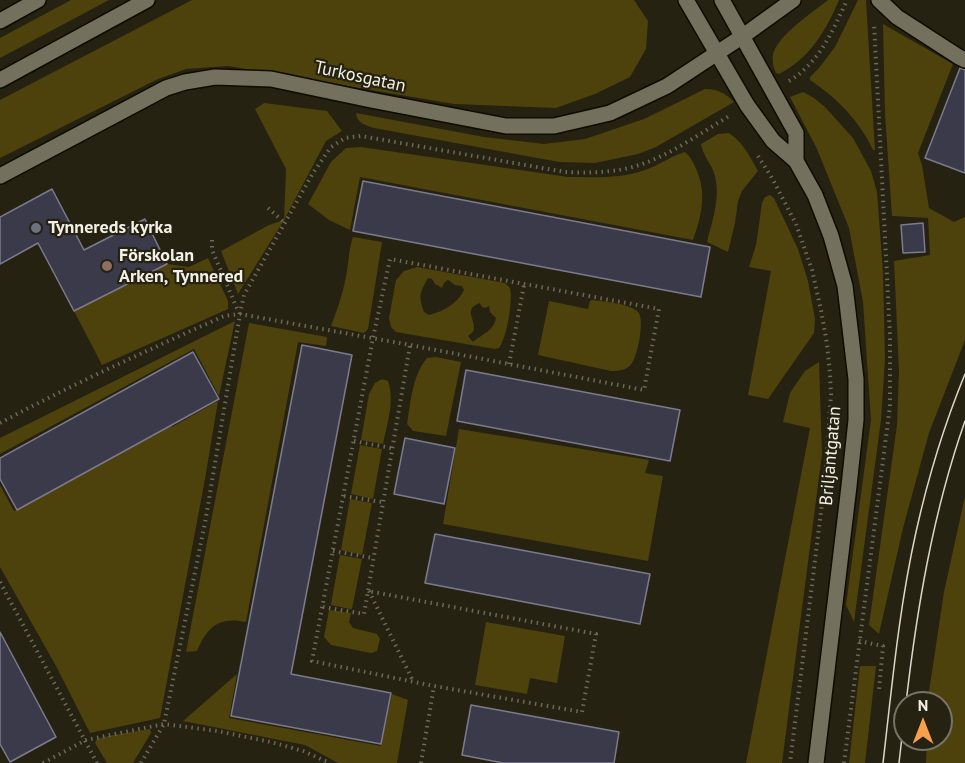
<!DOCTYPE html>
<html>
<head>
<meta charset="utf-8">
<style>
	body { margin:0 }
	#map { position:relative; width:965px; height:763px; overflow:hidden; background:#252212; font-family:"PT Sans",sans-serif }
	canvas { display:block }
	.north { position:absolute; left:893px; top:691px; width:60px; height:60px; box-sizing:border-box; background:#252212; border:2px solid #777467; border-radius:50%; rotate:0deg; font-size:16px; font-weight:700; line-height:24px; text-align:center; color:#f3f0e6 }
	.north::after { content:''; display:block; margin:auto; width:21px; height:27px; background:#f99f4d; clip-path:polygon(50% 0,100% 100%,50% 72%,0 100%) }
</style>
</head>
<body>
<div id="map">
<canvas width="965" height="763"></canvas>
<div class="north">N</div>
</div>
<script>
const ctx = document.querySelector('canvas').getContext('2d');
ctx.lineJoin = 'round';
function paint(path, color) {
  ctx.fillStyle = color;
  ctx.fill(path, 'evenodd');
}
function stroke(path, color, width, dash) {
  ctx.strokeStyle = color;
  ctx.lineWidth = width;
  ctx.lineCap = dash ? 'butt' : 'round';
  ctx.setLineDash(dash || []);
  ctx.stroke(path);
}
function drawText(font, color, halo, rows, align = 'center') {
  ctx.font = font + ' "PT Sans",sans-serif';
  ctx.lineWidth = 4.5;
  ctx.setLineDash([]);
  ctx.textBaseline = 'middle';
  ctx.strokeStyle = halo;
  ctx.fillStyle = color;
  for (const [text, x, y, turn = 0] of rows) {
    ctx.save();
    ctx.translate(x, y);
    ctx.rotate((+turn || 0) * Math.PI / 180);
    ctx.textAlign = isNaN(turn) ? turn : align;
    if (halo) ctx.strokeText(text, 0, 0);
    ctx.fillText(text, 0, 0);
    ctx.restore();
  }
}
const green = new Path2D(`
	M71 0H109L0 58V38Z
	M192 0H634L648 21 646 49 630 77 595 94 556 108 454 104 228 66 186 69 158 79 0 158V100Z
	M828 0H839C826 31 809 59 779 74L776 73C773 67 772 61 773 54 779 34 812 13 828 0Z
	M858 0H866L875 150H873C859 120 837 98 810 80V77L819 68 835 47Z
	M883 24 953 64 918 153 922 165 929 208 954 222 965 217V340L929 433 903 528 879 634 869 625 897 425 899 371 894 261 930 255 928 218 892 216 885 114Z
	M705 89C718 89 725 93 734 102L656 147 638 154 595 163 559 162 374 128C365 125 357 123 356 113L484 137 544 144 585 139 644 119Z
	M803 92 814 98 825 107 853 138 871 171 877 192 883 272 885 359 881 420 854 622 846 605 871 420 863 302 849 228 817 149 790 97Z
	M264 103 327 111 342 131 326 141 284 220 238 294 221 251 269 225 284 220 286 169 255 109Z
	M729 133C743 142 750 157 758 171L742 191 738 201 735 223 728 252 707 242C713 218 722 194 713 170 709 161 702 153 701 144L718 134Z
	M361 147 568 177C594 177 621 179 645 170 659 165 671 156 685 152 691 157 694 164 697 171 707 195 701 218 693 240L360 177 350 230 329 220 308 204 331 162 346 148Z
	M770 195 774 198 798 249 808 281 815 319 814 333 768 399 748 395 771 271 749 267 756 245 762 203 765 197Z
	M353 237 382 242 368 329 364 333 331 326C338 308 344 290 347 271 349 259 349 248 353 237Z
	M208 258 228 301V309L102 365 74 311 167 264 189 267Z
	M417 267 505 283 510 288C513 302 507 337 499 348L495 349 396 332 391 327 389 318 396 280 404 271ZM428 278 432 279 435 284 442 288 444 283 448 280 455 285 462 286 464 290C457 304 444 311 429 315L424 312C418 295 420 293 428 278ZM480 303 482 307 485 308 489 306 490 312 496 318C494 331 482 334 473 342L468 336C470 334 474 332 474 329 475 318 463 309 480 303Z
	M592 300C603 301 631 304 638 312 645 319 638 354 632 363 628 370 619 371 611 371L538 355 549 301 588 309 590 301Z
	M235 321 219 396 194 349 0 454V438Z
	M249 323 327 337 326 346 298 342 246 622C219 616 207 627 197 651L186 652Z
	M436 357 461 362 446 436 413 431 407 424C411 401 412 376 427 358Z
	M819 362 822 454 782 763H746L810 428 783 422 790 393 805 371Z
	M382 379 388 381C395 401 387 424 383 444L361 440 369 394 375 383Z
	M218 401 205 479 160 718 90 733 56 666 0 567V485L14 511 171 426 172 427Z
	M459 429 649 460 645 473 663 476 648 561 443 524Z
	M360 445 382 449 373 499 351 494Z
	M965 496V763H926L927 739H941V703H928V698L944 592Z
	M350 499 372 503 362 555 341 550Z
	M340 555 362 559 352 609H350L331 605V604Z
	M329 610 351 613 349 622 353 628 377 634 380 639 377 651 371 653 331 645 324 637Z
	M486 622 565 636 557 683 530 678 527 694 475 685Z
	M860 666H876L865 763H849Z
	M237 674 229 718 381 746 392 694 408 700 397 763H338L305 745 183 721Z
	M150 729 151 733 133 763H107L95 743 97 739 108 736Z`);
const building = new Path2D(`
	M960 68 965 70V173L925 158Z
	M363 181 710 247 701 297 353 231Z
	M52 189 84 250 145 219 167 264 74 311 38 243 0 264V217Z
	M923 223 925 252 903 253 901 225Z
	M302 345 352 355 291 674 391 693 381 744 231 716Z
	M193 352 219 399 17 510 0 479V458Z
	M466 370 680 410 670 461 457 421Z
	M405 438 455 448 444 504 394 494Z
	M435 534 650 574 640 624 425 583Z
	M0 632 56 737 10 762 0 744Z
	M471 705 619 732 614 763H503L462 755Z`);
const path = new Path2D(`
	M789 81C820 62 832 32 847 0
	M758 156 772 178 796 224 812 270 821 310 827 344 830 374 831 395 825 479 790 763
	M268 208 285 223
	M212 240V250L239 313
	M509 364 524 285
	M0 423C73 384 148 350 224 316L240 314 410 345 644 390 659 309 390 259 373 338 312 661 434 686 582 712 596 634 368 591 410 345
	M354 441 391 448
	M344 496 382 502
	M333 551 373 558
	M0 582 97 763
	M369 591 413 681
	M323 607 364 614 368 591
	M859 641 883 646 879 690
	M43 763 86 740 164 724 217 731 271 742 303 751 330 763
	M141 763 164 724 205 523 240 314 244 295 313 173 331 147 345 138 361 136 565 172C588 173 613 173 636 166 670 156 700 133 731 115
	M421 763 434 686
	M844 763 890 406V335L874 23`);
const service = new Path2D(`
	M879 0 897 17 959 57 965 60`);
const minor = new Path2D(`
	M686 0 747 105 773 141 796 161 815 195 831 236 845 286 856 379V420L849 486 816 763
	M722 0 796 133V161
	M0 176 166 88 185 82 215 77 271 79 371 100 506 126H554L610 113 667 86 743 36 793 0`);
const tertiary = new Path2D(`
	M0 21 38 0
	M0 80 147 0`);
const tram = new Path2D(`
	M906 703C917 608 933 512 965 421
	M883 763C892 686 899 608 916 532 928 478 944 425 965 374
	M899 763 905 710`);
const markers = [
	[36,228,6,"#6b7280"],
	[107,266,6,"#8d6e63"]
];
const streetNames = [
	["Turkosgatan",360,77,12],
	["Briljantgatan",831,456,-85]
];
const poiNames = [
	["Tynnereds kyrka",48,228],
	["Förskolan",119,256],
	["Arken, Tynnered",119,277]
];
paint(green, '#4d410c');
paint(building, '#3b3a4a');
stroke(building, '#7c7b8d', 1.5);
stroke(service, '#0e0b01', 18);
stroke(minor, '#0e0b01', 18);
stroke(tertiary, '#0e0b01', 18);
stroke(path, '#6c695b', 4, [1.5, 4.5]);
stroke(service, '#74705e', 15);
stroke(minor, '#74705e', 15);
stroke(tertiary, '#74705e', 15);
stroke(tram, '#dad7cc', 1.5);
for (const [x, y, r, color] of markers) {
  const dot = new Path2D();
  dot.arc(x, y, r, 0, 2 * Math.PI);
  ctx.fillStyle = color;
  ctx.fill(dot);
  stroke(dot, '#252212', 2);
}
drawText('18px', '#f3f0e6', '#252212', streetNames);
drawText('bold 18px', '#f3f0e6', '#252212', poiNames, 'left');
</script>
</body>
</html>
